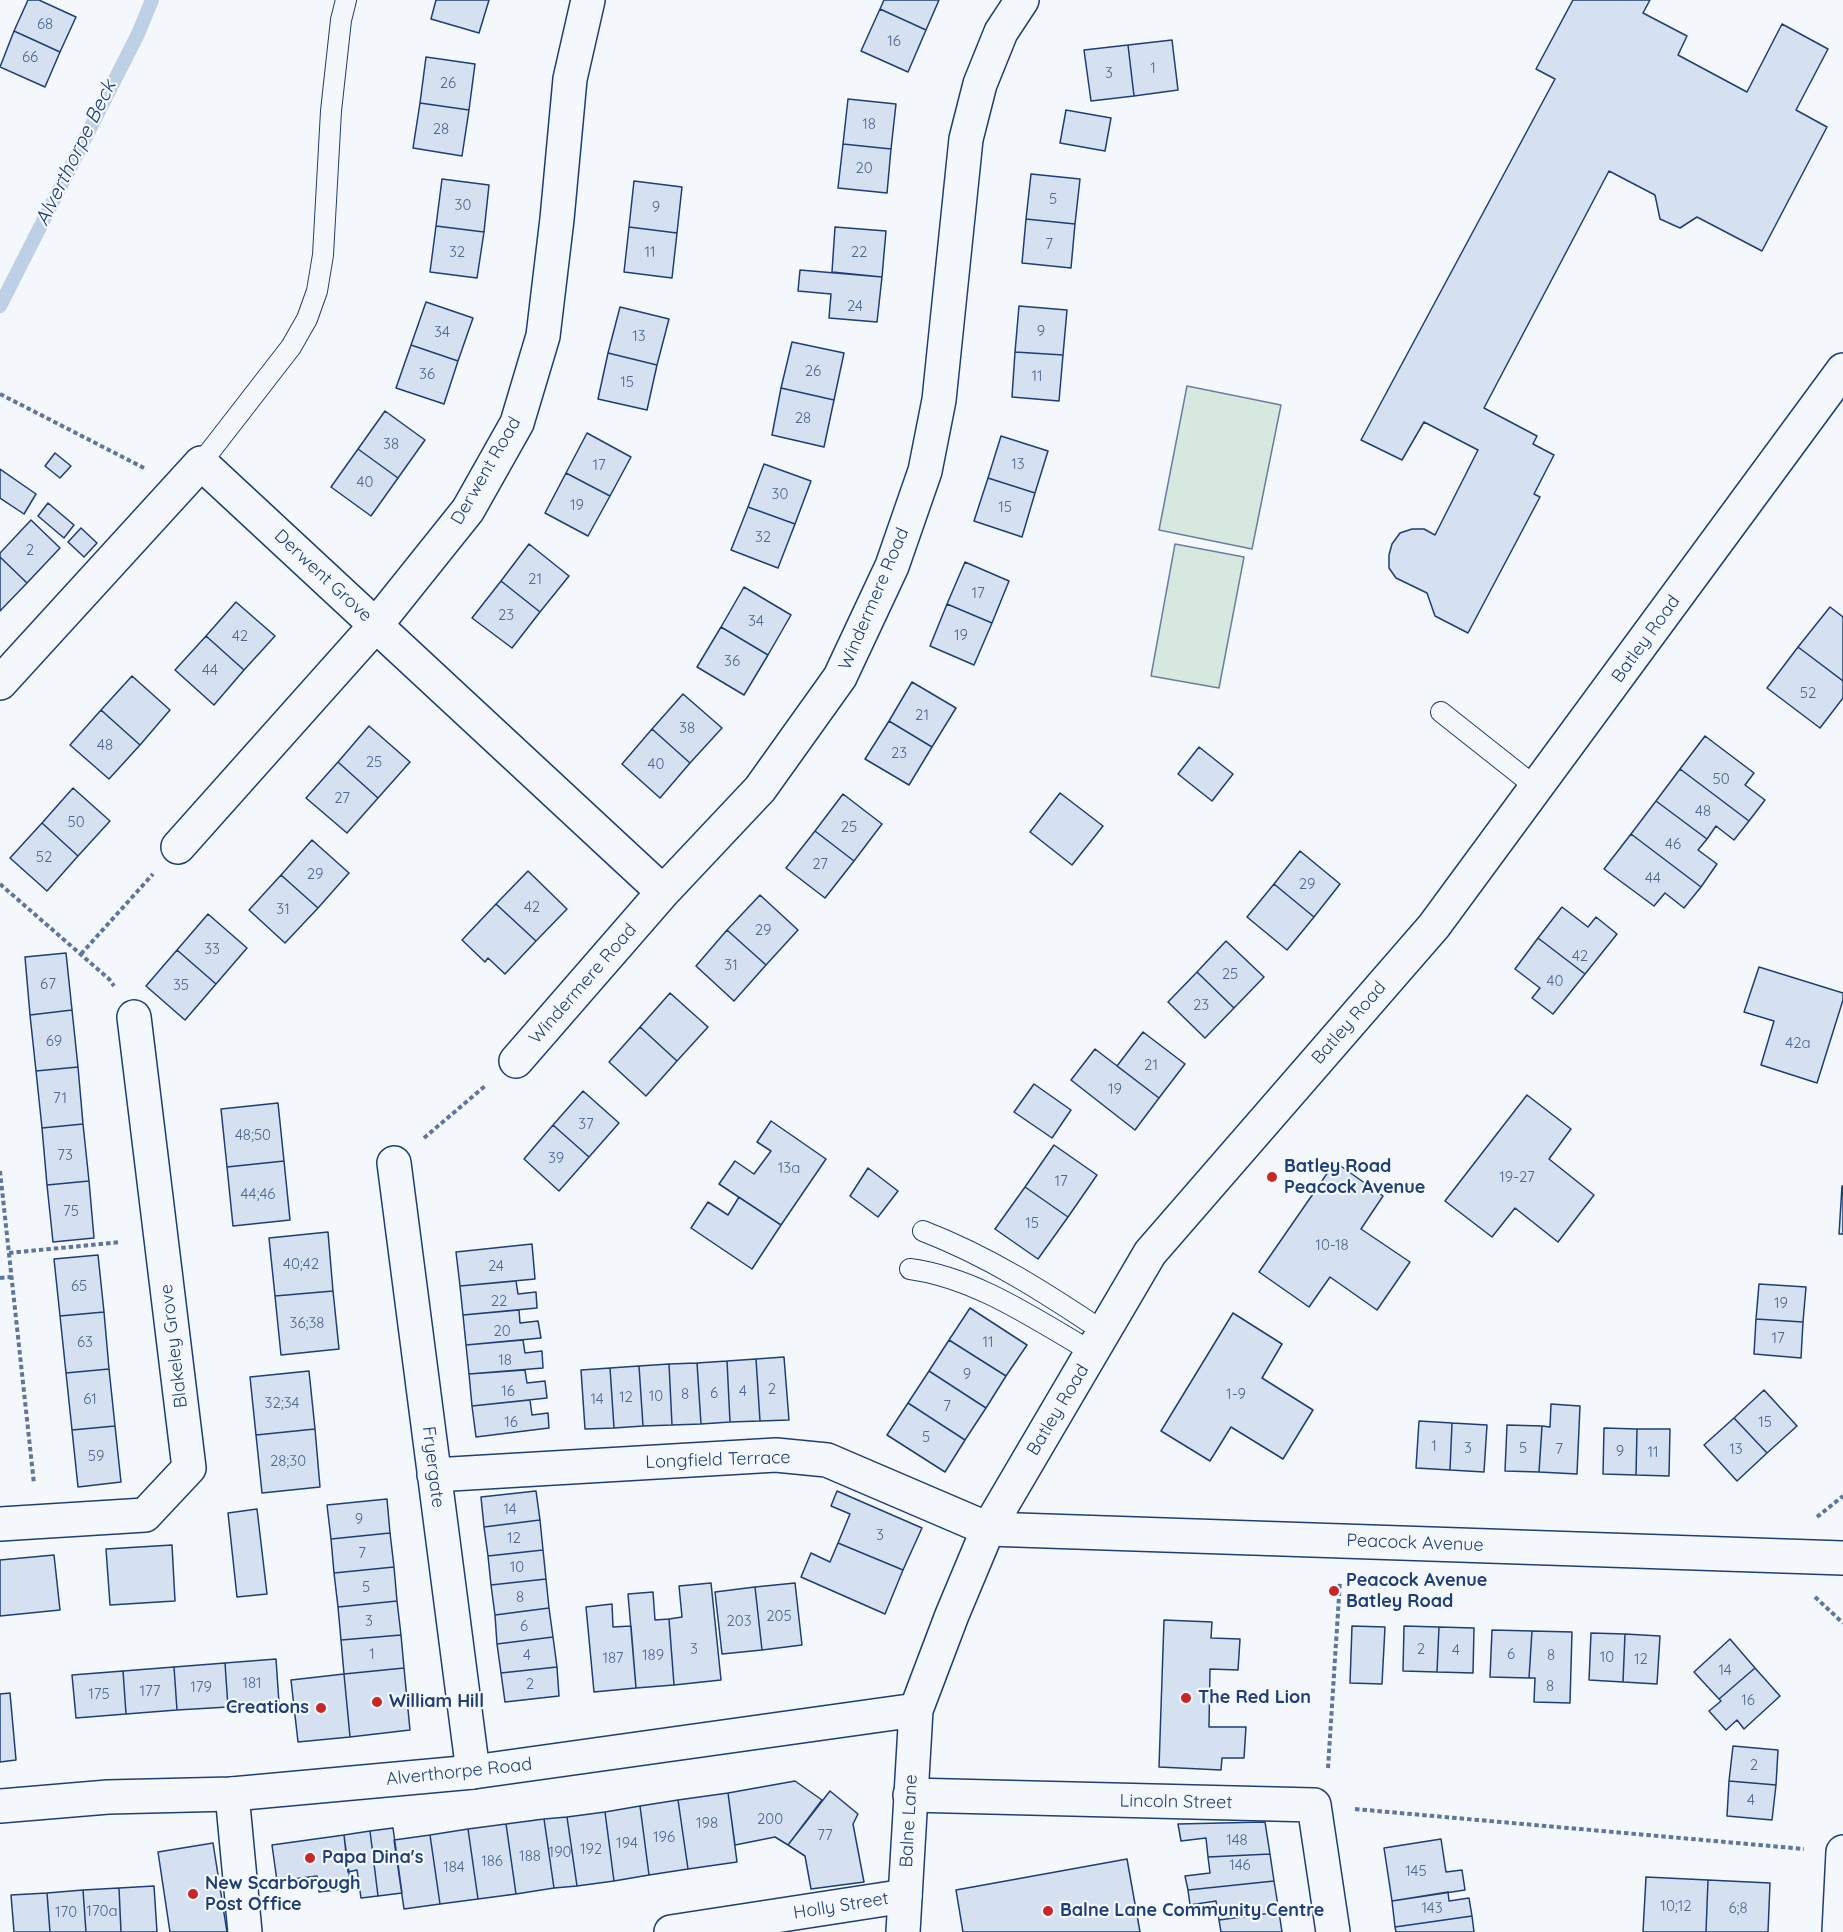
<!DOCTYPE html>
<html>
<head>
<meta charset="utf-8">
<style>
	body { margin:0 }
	canvas { display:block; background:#f4f7fb }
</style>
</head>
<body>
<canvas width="1843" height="1932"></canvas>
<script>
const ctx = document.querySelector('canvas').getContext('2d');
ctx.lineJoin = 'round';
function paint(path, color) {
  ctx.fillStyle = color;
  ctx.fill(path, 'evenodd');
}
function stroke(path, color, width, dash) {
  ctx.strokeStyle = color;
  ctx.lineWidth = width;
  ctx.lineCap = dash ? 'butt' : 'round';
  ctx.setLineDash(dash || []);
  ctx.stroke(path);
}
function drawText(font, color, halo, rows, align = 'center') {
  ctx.font = font + ' Quicksand,sans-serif';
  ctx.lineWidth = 4.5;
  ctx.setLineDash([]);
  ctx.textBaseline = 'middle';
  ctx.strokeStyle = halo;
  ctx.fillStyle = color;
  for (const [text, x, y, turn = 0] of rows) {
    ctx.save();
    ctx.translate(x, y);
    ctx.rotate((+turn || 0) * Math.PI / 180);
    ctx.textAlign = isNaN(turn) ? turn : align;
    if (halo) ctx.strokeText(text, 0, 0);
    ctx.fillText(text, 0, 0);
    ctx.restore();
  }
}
const green = new Path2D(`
	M1187 386 1281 405 1252 549 1159 530Z
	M1175 544 1244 557 1219 688 1151 676Z`);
const stream = new Path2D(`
	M0 306 138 34 152 0`);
const building = new Path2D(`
	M28 0H39L76 17 60 52 14 31Z
	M436 0H489L479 33 431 19Z
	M884 0H939L926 30 880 9Z
	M1573 0H1650L1643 13 1687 36 1678 55 1747 92 1782 24 1828 49 1796 110 1827 127 1762 251 1697 217 1680 228 1660 219 1655 195 1609 171 1484 408 1537 436 1533 444 1554 455 1534 494 1540 497 1468 633 1435 616 1427 593 1396 578 1389 568V555L1392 544 1400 533 1412 529H1424L1435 535 1478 450 1424 422 1402 460 1361 440 1555 79 1536 69Z
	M880 9 926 30 908 72 861 51Z
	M14 31 60 52 45 87 0 67Z
	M1172 40 1178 90 1134 96 1128 45Z
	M1128 45 1134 96 1091 101 1084 50Z
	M426 57 475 64 469 110 420 103Z
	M848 99 896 104 891 149 843 144Z
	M420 103 469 110 462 156 413 148Z
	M1066 110 1111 118 1105 151 1060 143Z
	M843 144 891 149 887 193 838 188Z
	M1031 174 1080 179 1075 224 1026 219Z
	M442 179 489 185 484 232 436 226Z
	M634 181 682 187 677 233 629 227Z
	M1026 219 1075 224 1071 268 1022 263Z
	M436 226 484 232 477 278 430 272Z
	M629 227 677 233 672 278 624 272Z
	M835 227 886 231 882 277 832 272Z
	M800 270 882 277 877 322 829 318 831 294 798 291Z
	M426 302 473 318 458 361 411 345Z
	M1019 306 1067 310 1063 355 1015 352Z
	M620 307 669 319 657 365 608 353Z
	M792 342 844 353 834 400 781 388Z
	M411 345 458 361 444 404 396 388Z
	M1015 352 1063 355 1059 401 1012 397Z
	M608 353 657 365 647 410 598 399Z
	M781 388 834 400 824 447 772 435Z
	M385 411 425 440 398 478 358 449Z
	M587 433 631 457 610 496 566 473Z
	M1001 436 1048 451 1035 493 988 478Z
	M358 449 398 478 371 516 331 487Z
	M55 453 71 466 60 478 45 466Z
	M764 464 811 481 795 524 748 507Z
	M0 469 36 494 24 514 0 498Z
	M566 473 610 496 588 536 545 513Z
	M988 478 1035 493 1022 537 974 521Z
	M48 503 74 525 64 538 38 516Z
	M748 507 795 524 778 568 731 550Z
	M31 520 60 548 27 583 0 557V553Z
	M81 528 97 543 84 557 68 542Z
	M529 544 569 576 540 612 501 581Z
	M0 557 27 583 0 611Z
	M965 562 1009 581 992 623 947 604Z
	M501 581 540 612 512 648 472 618Z
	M744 587 791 615 768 655 721 627Z
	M236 602 275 636 244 670 206 636Z
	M947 604 992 623 974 665 930 646Z
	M1830 607 1843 617V681L1798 647Z
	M721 627 768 655 744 695 697 667Z
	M206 636 244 670 214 705 175 670Z
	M1798 647 1843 681V698L1820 728 1767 688Z
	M132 676 170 710 140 745 101 710Z
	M912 682 956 708 932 747 889 721Z
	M683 694 722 728 690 763 652 729Z
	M101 710 140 745 109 779 70 745Z
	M889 721 932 747 909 785 865 759Z
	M369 726 410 762 378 798 338 762Z
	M652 729 690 763 660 798 622 764Z
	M1705 736 1754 773 1745 785 1765 800 1749 821 1680 769Z
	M1199 747 1233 774 1212 801 1178 774Z
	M338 762 378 798 347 833 306 798Z
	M1680 769 1749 821 1734 840 1716 826 1707 839 1656 801Z
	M73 788 110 821 78 856 42 823Z
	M1060 793 1103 826 1072 865 1030 832Z
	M843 794 882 824 854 861 815 831Z
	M1656 801 1707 839 1698 850 1717 864 1701 887 1631 834Z
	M42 823 78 856 47 891 10 858Z
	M815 831 854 861 825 898 786 868Z
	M1631 834 1701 887 1684 908 1665 893 1654 906 1604 869Z
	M312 840 349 873 318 908 281 875Z
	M1300 851 1340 884 1314 917 1274 884Z
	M528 871 567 909 536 941 496 904Z
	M281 875 318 908 285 943 249 910Z
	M1274 884 1314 917 1287 950 1247 917Z
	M760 895 798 930 766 965 727 930Z
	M496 904 536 941 505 974 488 958 485 962 462 940Z
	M1562 907 1588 927 1596 917 1617 934 1585 974 1538 938Z
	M208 914 247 948 216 984 177 950Z
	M727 930 766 965 734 1001 696 966Z
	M1538 938 1585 974 1553 1014 1532 998 1540 988 1515 969Z
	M1226 941 1264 977 1234 1008 1197 972Z
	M177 950 216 984 185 1020 146 986Z
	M66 953 72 1010 30 1015 25 957Z
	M1759 967 1843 993V1000L1817 1083 1761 1065 1774 1021 1744 1012Z
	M1197 972 1234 1008 1205 1038 1168 1002Z
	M670 993 708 1027 677 1061 640 1027Z
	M72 1010 78 1067 36 1071 30 1015Z
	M640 1027 677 1061 646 1096 609 1062Z
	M1143 1032 1185 1064 1159 1098 1117 1066Z
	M1095 1049 1159 1098 1135 1130 1071 1080Z
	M78 1067 83 1124 42 1128 36 1071Z
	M1034 1084 1071 1110 1052 1138 1014 1112Z
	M583 1091 619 1123 589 1157 553 1125Z
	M1527 1095 1571 1129 1549 1159 1594 1195 1558 1242 1515 1208 1492 1237 1445 1201Z
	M278 1103 284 1161 227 1167 221 1109Z
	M771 1121 826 1159 781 1225 719 1184 735 1161 754 1174 771 1151 757 1142Z
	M83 1124 89 1181 47 1185 42 1128Z
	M553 1125 589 1157 559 1191 524 1159Z
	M1054 1145 1097 1175 1068 1217 1025 1187Z
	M284 1161 290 1220 233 1226 227 1167Z
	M1335 1162 1383 1196 1361 1229 1410 1262 1377 1310 1330 1277 1309 1307 1259 1272Z
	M868 1168 898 1191 878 1217 850 1196Z
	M89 1181 94 1238 53 1242 47 1185Z
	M1842 1186H1843V1234H1839Z
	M1025 1187 1068 1217 1038 1259 995 1229Z
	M739 1197 781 1225 752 1269 691 1228 708 1202 728 1215Z
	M328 1232 333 1291 275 1296 269 1238Z
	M532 1244 535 1279 460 1286 456 1252Z
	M98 1255 104 1312 60 1316 54 1259Z
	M516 1281 518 1294 536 1292 537 1308 463 1315 460 1286Z
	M1759 1284 1806 1287 1803 1322 1756 1319Z
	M333 1291 339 1349 281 1355 275 1296Z
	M970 1308 1027 1345 1006 1376 949 1340Z
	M519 1310 520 1323 538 1321 541 1338 466 1345 463 1315Z
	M104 1312 109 1369 66 1373 60 1316Z
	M1233 1313 1282 1344 1262 1378 1313 1410 1283 1459 1231 1427 1210 1461 1161 1431Z
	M1756 1319 1803 1322 1801 1358 1754 1354Z
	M523 1340 525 1353 542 1351 543 1368 469 1374 466 1345Z
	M949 1340 1006 1376 986 1408 929 1371Z
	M784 1357 789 1420 760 1421 756 1359Z
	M756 1359 760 1421 730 1422 727 1361Z
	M727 1361 730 1422 701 1424 697 1363Z
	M697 1363 701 1424 672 1425 669 1364Z
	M669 1364 672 1425 643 1426 639 1366Z
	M639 1366 643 1426 614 1428 610 1368Z
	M610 1368 614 1428 585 1429 581 1370Z
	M109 1369 115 1426 72 1430 66 1373Z
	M525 1370 527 1383 545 1381 547 1398 472 1406 469 1374Z
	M309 1371 315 1429 256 1435 250 1377Z
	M929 1371 986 1408 965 1440 908 1403Z
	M1764 1390 1797 1426 1767 1453 1734 1418Z
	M530 1400 532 1415 548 1413 549 1428 476 1437 472 1406Z
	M908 1403 965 1440 945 1472 887 1435Z
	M1551 1404 1580 1406 1577 1474 1539 1472 1542 1426 1550 1427Z
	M1734 1418 1767 1453 1737 1481 1704 1445Z
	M1419 1421 1452 1423 1450 1470 1416 1468Z
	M1452 1423 1487 1425 1484 1472 1450 1470Z
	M1507 1425 1542 1426 1539 1472 1505 1471Z
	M115 1426 121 1482 78 1487 72 1430Z
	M1604 1428 1637 1429 1636 1475 1603 1474Z
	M315 1429 320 1487 262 1493 256 1435Z
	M1637 1429H1670L1669 1476 1636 1475Z
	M536 1491 540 1520 484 1527 481 1497Z
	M837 1491 922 1528 903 1570 838 1543 850 1514 831 1506Z
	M387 1499 390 1533 331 1539 327 1505Z
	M257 1509 267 1594 237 1597 228 1513Z
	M540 1520 543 1550 488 1556 484 1527Z
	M390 1533 394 1567 334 1573 331 1539Z
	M838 1543 903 1570 885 1614 801 1577 811 1553 830 1562Z
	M172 1545 175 1601 110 1605 106 1549Z
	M543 1550 546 1579 491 1585 488 1556Z
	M54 1555 60 1610 0 1616V1560Z
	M394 1567 397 1601 338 1607 334 1573Z
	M546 1579 549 1608 495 1615 491 1585Z
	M711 1583 721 1680 674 1685 669 1619 682 1617 679 1586Z
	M795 1583 802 1645 762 1650 755 1587Z
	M755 1587 762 1650 722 1654 715 1592Z
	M653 1592 655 1620 669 1619 674 1685 636 1688 628 1594Z
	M397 1601 401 1635 341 1640 338 1607Z
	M612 1604 613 1627 631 1626 636 1688 594 1692 586 1607Z
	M549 1608 553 1637 497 1644 495 1615Z
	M1164 1620 1212 1622 1211 1638 1240 1639 1238 1670 1210 1669 1209 1727H1246L1244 1758H1222L1221 1770 1159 1767Z
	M1352 1626 1385 1627 1382 1684 1350 1683Z
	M1404 1626 1439 1627 1437 1672 1403 1671Z
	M1439 1627 1474 1628 1473 1673 1437 1672Z
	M1492 1630 1532 1631 1529 1678 1490 1677Z
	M1532 1631 1572 1632 1570 1703 1534 1702 1535 1678H1529Z
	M1591 1633 1625 1634 1623 1682 1589 1680Z
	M1625 1634 1660 1636 1657 1684 1623 1682Z
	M401 1635 404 1668 344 1674 341 1640Z
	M553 1637 557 1667 501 1673 497 1644Z
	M1730 1639 1755 1668 1719 1699 1694 1672Z
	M276 1659 279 1703 228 1707 225 1663Z
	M225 1663 228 1707 177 1710 174 1667Z
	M174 1667 177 1710 126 1714 123 1671Z
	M557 1667 559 1696 505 1702 501 1673Z
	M404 1668 410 1730 350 1737 344 1674Z
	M1755 1668 1780 1696 1744 1729 1737 1720 1726 1730 1709 1711 1721 1701 1719 1699Z
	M123 1671 126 1714 76 1718 72 1675Z
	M344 1674 350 1737 298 1742 291 1680Z
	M10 1693 16 1760 0 1762V1694Z
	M1733 1746 1778 1750 1776 1785 1729 1781Z
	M795 1781 822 1800 788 1845 775 1837 735 1845 728 1793Z
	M1729 1781 1776 1785 1772 1820 1727 1816Z
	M830 1791 858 1814 853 1824 864 1882 811 1889 805 1856 788 1845Z
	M728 1793 737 1862 688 1869 678 1800Z
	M678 1800 688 1869 649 1875 640 1806Z
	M640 1806 649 1875 614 1881 605 1812Z
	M605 1812 614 1881 577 1886 567 1817Z
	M567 1817 577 1886 554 1888 544 1819Z
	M544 1819 554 1888 516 1894 506 1824Z
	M1265 1822 1270 1854 1208 1857 1206 1838 1181 1841 1178 1824Z
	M506 1824 516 1894 478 1899 468 1829Z
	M393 1828 402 1893 378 1896 370 1831Z
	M468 1829 478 1899 440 1904 430 1835Z
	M370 1831 378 1896 361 1898 357 1870 348 1872 344 1835Z
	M344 1835 351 1888 319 1892 317 1876 277 1881 272 1845Z
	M430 1835 440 1904 404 1909 394 1840Z
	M1441 1839 1446 1872 1462 1870 1465 1890 1392 1901 1384 1848Z
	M213 1843 227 1932H170L158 1852Z
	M1270 1854 1274 1881 1188 1890 1185 1876 1210 1873 1208 1857Z
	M1127 1859 1140 1932H963L956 1890Z
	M1646 1877 1708 1880 1706 1932H1643Z
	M1708 1880 1770 1883 1768 1932H1706Z
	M1274 1881 1279 1912 1219 1920 1216 1901 1190 1905 1188 1890Z
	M154 1886 157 1932H121L119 1888Z
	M119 1888 121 1932H86L83 1890Z
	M83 1890 86 1932H50L47 1893Z
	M1448 1892 1449 1901 1469 1898 1472 1916 1395 1927 1392 1901Z
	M47 1893 50 1932H14L11 1895Z
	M1279 1912 1282 1932H1221L1219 1920Z
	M1472 1916 1474 1932H1396L1395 1927Z`);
const path = new Path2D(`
	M0 394 144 468
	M0 884 109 979 114 986
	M81 954 153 874
	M424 1138 485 1086
	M0 1171 34 1484
	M9 1253 121 1242
	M0 1278 11 1277
	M1817 1517 1843 1496
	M1815 1597 1843 1623
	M1328 1768 1340 1581
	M1355 1809 1804 1849`);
const lane = new Path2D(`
	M201 463 291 347 307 319 317 291 323 255 331 111 341 20 346 0
	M1441 712 1537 788
	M923 1231C988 1256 1046 1293 1104 1332
	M910 1269C976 1278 1035 1319 1092 1352`);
const street = new Path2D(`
	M0 683 201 463 663 892
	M178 847 376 625 468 510 517 423 543 336 557 219 570 79 588 0
	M516 1061 663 892 760 789 840 677 892 566 925 471 939 400 966 139 980 84 1001 32 1022 0
	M394 1163 473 1772
	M434 1475 776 1455 827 1460 988 1529 1843 1558
	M0 1524 145 1515 189 1468 134 1017
	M232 1794 245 1932
	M910 1795 1314 1805 1333 1932
	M671 1932 905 1896
	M1839 1932 1843 1852`);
const secondary = new Path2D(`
	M0 1806 108 1797 232 1794 473 1772 916 1710
	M903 1932 916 1710 952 1615 988 1529 1150 1253 1434 926 1843 370`);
const markers = [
	[1272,1177,6,"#c62828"],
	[1334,1591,6,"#c62828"],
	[1186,1698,6,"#c62828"],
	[377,1702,6,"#c62828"],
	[321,1708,6,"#c62828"],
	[310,1858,6,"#c62828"],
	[193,1894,6,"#c62828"],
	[1048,1911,6,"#c62828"]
];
const numberNames = [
	["68",45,24],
	["16",894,41],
	["66",30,57],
	["1",1153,68],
	["3",1109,73],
	["26",448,83],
	["18",869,124],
	["28",441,129],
	["20",864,168],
	["5",1053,199],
	["30",463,205],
	["9",656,207],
	["7",1049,244],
	["32",457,252],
	["11",650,252],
	["22",859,252],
	["24",855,306],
	["9",1041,331],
	["34",442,332],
	["13",639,336],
	["26",813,371],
	["36",427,374],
	["11",1037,376],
	["15",627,382],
	["28",803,418],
	["38",391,444],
	["13",1018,464],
	["17",599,465],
	["40",365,482],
	["30",780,494],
	["19",577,505],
	["15",1005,507],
	["32",763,537],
	["2",30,550],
	["21",535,579],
	["17",978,593],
	["23",506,615],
	["34",756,621],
	["19",961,635],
	["42",240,636],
	["36",732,661],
	["44",210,670],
	["52",1808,693],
	["21",922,715],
	["38",687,728],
	["48",105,745],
	["23",899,753],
	["25",374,762],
	["40",656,764],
	["50",1721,779],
	["27",342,798],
	["48",1703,811],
	["50",76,822],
	["25",849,827],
	["46",1673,844],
	["52",44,857],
	["27",820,864],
	["29",315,874],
	["44",1653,878],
	["29",1307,884],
	["42",532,907],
	["31",283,909],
	["29",763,930],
	["33",212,949],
	["42",1580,956],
	["31",731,965],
	["25",1230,974],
	["40",1555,981],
	["67",48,984],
	["35",181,985],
	["23",1201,1005],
	["69",54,1041],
	["42a",1798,1043],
	["21",1151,1065],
	["19",1115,1089],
	["71",60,1098],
	["37",586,1124],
	["48;50",253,1135],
	["73",65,1155],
	["39",556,1158],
	["13a",789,1168],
	["19-27",1517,1177],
	["17",1061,1181],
	["44;46",258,1194],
	["75",71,1211],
	["15",1032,1223],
	["10-18",1332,1245],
	["40;42",301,1264],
	["24",496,1266],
	["65",79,1286],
	["22",499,1301],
	["19",1781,1303],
	["36;38",307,1323],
	["20",502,1331],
	["17",1778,1338],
	["63",85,1342],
	["11",988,1342],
	["18",505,1360],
	["9",967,1374],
	["2",772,1389],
	["16",508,1391],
	["4",743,1391],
	["6",714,1393],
	["8",685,1394],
	["1-9",1236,1394],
	["10",656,1396],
	["12",626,1397],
	["61",90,1399],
	["14",597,1399],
	["32;34",282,1403],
	["7",947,1406],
	["16",511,1422],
	["15",1765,1422],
	["5",926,1437],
	["1",1434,1446],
	["3",1468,1448],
	["5",1523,1448],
	["7",1559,1449],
	["13",1736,1449],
	["9",1620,1451],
	["11",1653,1452],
	["59",96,1456],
	["28;30",288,1461],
	["14",510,1509],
	["9",359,1519],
	["3",880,1535],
	["12",514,1538],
	["7",362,1553],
	["10",517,1567],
	["5",366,1587],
	["8",520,1597],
	["205",779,1616],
	["3",369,1621],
	["203",739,1621],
	["6",524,1626],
	["3",694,1649],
	["2",1421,1649],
	["4",1456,1650],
	["1",372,1654],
	["6",1511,1654],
	["4",527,1655],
	["189",653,1655],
	["8",1551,1655],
	["10",1607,1657],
	["187",613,1658],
	["12",1641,1659],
	["14",1725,1670],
	["181",252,1683],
	["2",530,1684],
	["8",1550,1686],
	["179",201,1687],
	["177",150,1691],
	["175",99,1694],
	["16",1748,1700],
	["2",1754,1765],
	["4",1751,1800],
	["200",770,1819],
	["198",707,1823],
	["77",825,1835],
	["196",664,1837],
	["148",1237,1840],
	["194",627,1843],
	["192",591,1849],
	["190",560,1852],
	["188",530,1856],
	["186",492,1861],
	["146",1240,1865],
	["184",454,1867],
	["145",1416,1871],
	["10;12",1676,1906],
	["143",1432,1908],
	["6;8",1738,1908],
	["170a",102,1911],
	["170",66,1912]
];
const streetNames = [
	["Derwent Road",486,471,-60],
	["Derwent Grove",323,576,43],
	["Windermere Road",874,599,-67],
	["Batley Road",1646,639,-54],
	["Windermere Road",583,984,-49],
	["Batley Road",1349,1023,-49],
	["Blakeley Grove",174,1346,-97],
	["Batley Road",1058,1410,-59],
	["Longfield Terrace",718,1460,-2],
	["Fryergate",433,1467,83],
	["Peacock Avenue",1415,1543,2],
	["Alverthorpe Road",459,1772,-6],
	["Lincoln Street",1176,1802,1],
	["Balne Lane",909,1821,-87],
	["Holly Street",841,1906,-9]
];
const poiNames = [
	["Batley Road",1284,1167],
	["Peacock Avenue",1284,1188],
	["Peacock Avenue",1346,1581],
	["Batley Road",1346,1602],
	["The Red Lion",1198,1698],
	["William Hill",389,1702],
	["Creations",309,1708,"right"],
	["Papa Dina's",322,1858],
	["New Scarborough",205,1884],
	["Post Office",205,1905],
	["Balne Lane Community Centre",1060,1911]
];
const waterNames = [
	["Alverthorpe Beck",76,153,-64]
];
paint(green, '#d7e8df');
stroke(green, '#687fa3', 1.5);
stroke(stream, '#bed0e5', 14);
paint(building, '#d5e0f0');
stroke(building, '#1d3f73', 1.5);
stroke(lane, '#1d3f73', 22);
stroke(street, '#1d3f73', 36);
stroke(secondary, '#1d3f73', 36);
stroke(path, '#5e769c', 4, [4.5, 3]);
stroke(lane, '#f4f7fb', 20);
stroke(street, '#f4f7fb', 33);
stroke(secondary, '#f4f7fb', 33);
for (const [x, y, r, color] of markers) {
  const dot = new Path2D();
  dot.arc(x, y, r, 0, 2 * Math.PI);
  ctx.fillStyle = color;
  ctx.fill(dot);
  stroke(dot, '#f4f7fb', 2);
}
drawText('15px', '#4b6792', null, numberNames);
drawText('18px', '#1d3f73', '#f4f7fb', streetNames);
drawText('bold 18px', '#1d3f73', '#f4f7fb', poiNames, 'left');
drawText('italic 20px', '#1d3f73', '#f4f7fb', waterNames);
</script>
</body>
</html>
